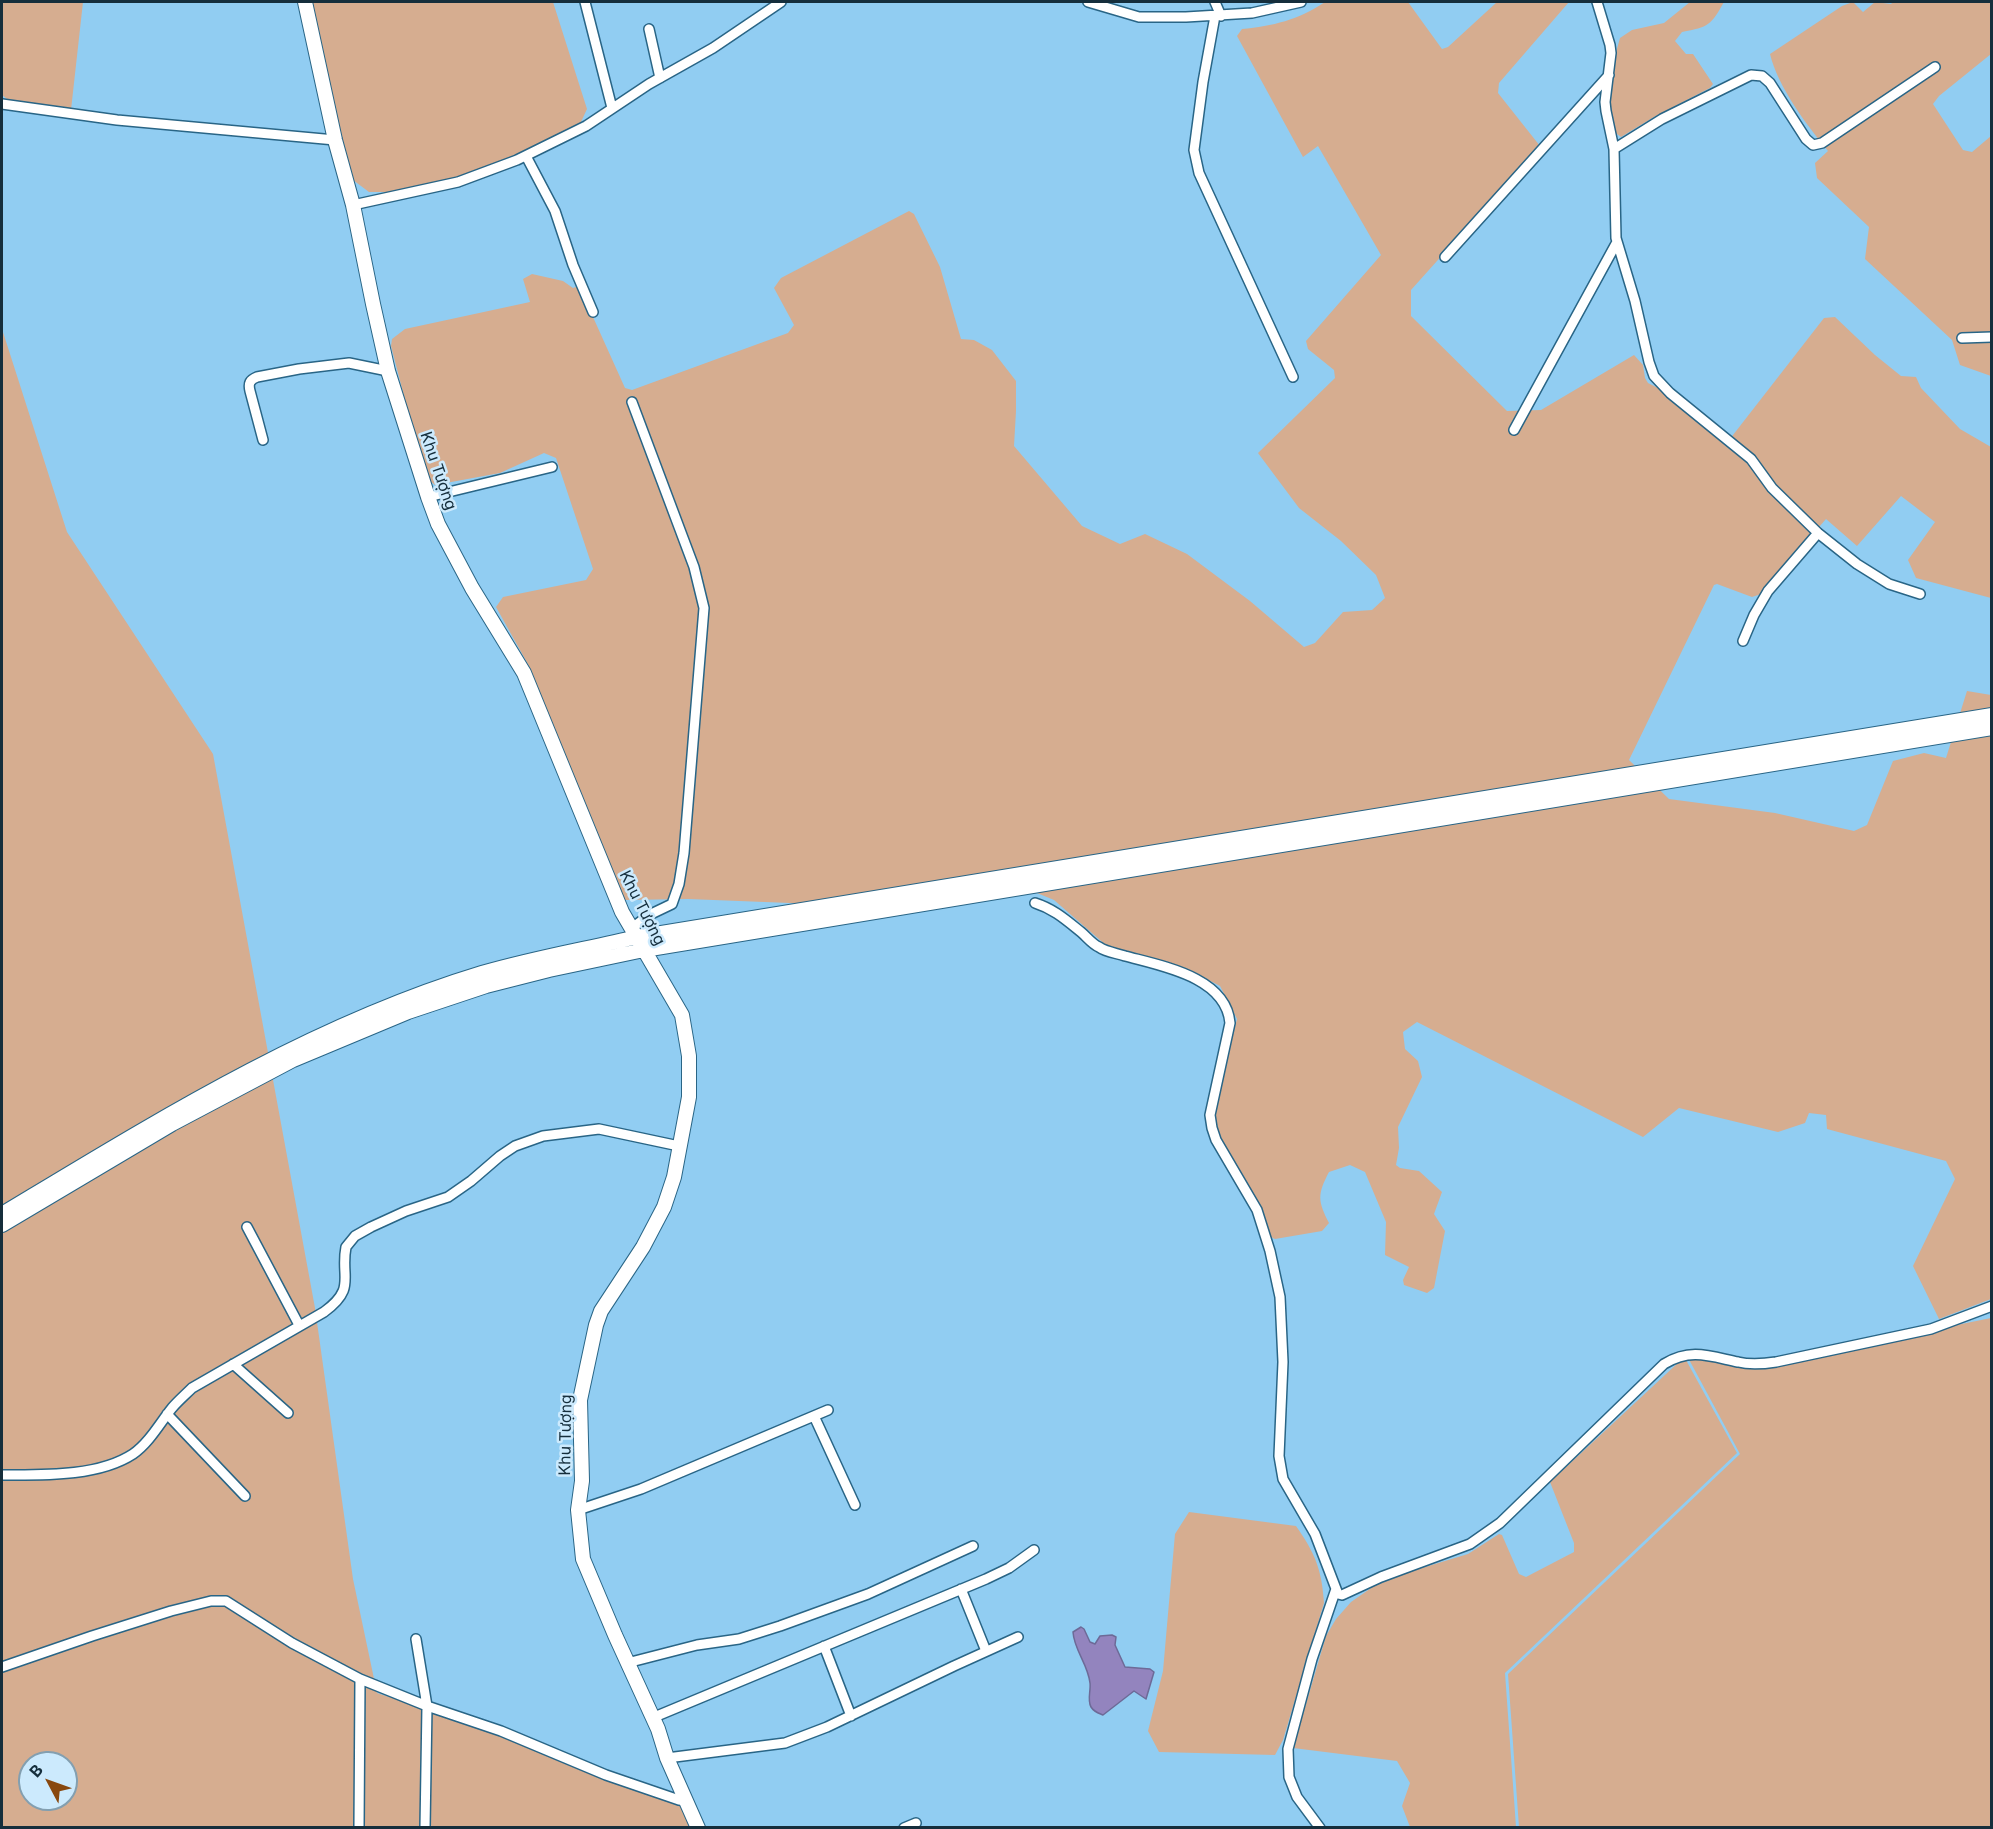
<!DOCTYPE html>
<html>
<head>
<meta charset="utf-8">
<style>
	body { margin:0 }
	#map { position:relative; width:1993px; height:1829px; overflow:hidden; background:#91cdf2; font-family:Inter,sans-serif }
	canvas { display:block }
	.frame { position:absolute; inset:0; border:3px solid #152e3c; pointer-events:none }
	.north { position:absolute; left:18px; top:1751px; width:60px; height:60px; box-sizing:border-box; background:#cceafd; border:2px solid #839fb0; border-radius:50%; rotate:311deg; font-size:16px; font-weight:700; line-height:24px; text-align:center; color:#152e3c }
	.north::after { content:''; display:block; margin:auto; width:21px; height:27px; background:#88480f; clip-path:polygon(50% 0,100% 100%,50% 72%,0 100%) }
</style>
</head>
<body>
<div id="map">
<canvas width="1993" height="1829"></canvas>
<div class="frame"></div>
<div class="north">B</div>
</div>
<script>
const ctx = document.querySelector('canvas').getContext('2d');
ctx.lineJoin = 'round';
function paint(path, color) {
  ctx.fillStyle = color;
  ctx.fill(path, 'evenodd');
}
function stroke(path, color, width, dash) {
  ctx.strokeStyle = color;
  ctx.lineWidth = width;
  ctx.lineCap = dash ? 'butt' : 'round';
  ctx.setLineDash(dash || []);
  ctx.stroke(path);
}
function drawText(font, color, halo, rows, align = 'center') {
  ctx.font = font + ' Inter,sans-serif';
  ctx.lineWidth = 5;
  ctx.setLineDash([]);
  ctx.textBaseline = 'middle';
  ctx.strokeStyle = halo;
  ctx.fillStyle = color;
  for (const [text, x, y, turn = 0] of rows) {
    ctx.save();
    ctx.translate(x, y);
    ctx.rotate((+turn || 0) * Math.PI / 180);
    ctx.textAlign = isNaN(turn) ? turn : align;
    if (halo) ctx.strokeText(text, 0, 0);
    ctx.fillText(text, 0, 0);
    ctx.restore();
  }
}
const green = new Path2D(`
	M2 2H83L71 110 11 102 2 95Z
	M311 2H553L587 109 580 124 516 156 458 177 399 192H369L353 180 342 141Z
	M1325 2H1408L1442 49 1448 47 1497 2H1569L1499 83 1498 93 1540 146 1411 290V316L1507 411 1541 410 1634 355 1643 365 1645 378 1648 383 1664 391 1726 444 1824 318 1835 317 1875 355 1901 376 1916 377 1921 388 1960 429 1991 447V598L1916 578 1908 560 1935 522 1901 496 1857 546 1826 519 1761 594 1752 597 1717 584 1714 585 1629 760 1669 799 1775 813 1854 831 1867 825 1893 761 1924 753 1946 758 1967 691 1991 695V1299L1939 1319 1913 1266 1955 1179 1946 1161 1827 1129 1826 1115 1809 1113 1805 1123 1778 1132 1679 1108 1643 1137 1417 1022 1403 1032 1405 1049 1418 1061 1422 1077 1398 1127 1399 1148 1396 1165 1400 1168 1419 1171 1442 1192 1434 1214 1445 1231 1434 1288 1427 1293 1404 1285 1403 1280 1409 1267 1385 1255 1386 1222 1365 1172 1350 1165 1329 1172C1317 1195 1318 1201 1329 1223L1322 1231 1275 1239 1269 1236 1261 1208 1219 1137 1213 1114 1237 1019 1220 986 1185 968 1108 947 1054 900 1037 893 866 906 688 899 625 900 616 888 530 668 496 607 503 597 586 580 593 569 556 458 544 453 500 473 435 485 425 477 391 346 392 339 405 329 530 302 523 279 532 274 563 281 573 288 579 286 625 388 632 390 788 333 794 325 774 288 781 278 909 211 914 214 940 267 961 339 974 340 992 350 1016 381V411L1014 446 1082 526 1120 544 1145 534 1187 554 1250 601 1304 647 1315 643 1343 612 1372 610 1385 598 1376 575 1341 541 1299 508 1258 453 1335 378 1334 370 1308 349 1306 341 1381 255 1318 146 1303 157 1237 36 1242 29C1273 26 1298 20 1325 2Z
	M1690 2H1724C1711 25 1709 27 1682 32L1675 41 1686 54H1693L1713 84 1710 88 1654 117 1621 137 1613 131C1608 99 1611 68 1620 38L1632 30 1664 23Z
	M1853 2 1863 12 1875 2 1891 4 1893 2H1991V54L1939 96 1933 104 1963 150 1972 152 1991 136V376L1960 365 1952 340 1865 259 1869 227 1817 178 1815 163 1828 151C1806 124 1778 87 1770 54L1842 6Z
	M2 329 67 532 213 754 315 1308 353 1579 377 1693 466 1722 683 1807 692 1827H2ZM30 1763H66V1799H30Z
	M1991 1318V1827H1519L1508 1674 1740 1454 1686 1354 1776 1362Z
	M1686 1360 1737 1453 1505 1673 1516 1827H1410L1402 1806 1410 1783 1397 1761 1293 1748 1326 1636 1336 1619 1351 1602 1374 1586 1412 1571 1468 1554 1499 1534 1502 1535 1519 1574 1526 1577 1574 1552V1543L1550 1482 1680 1361Z
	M1189 1512 1296 1526C1315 1553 1322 1570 1324 1603L1283 1740 1275 1755 1159 1752 1148 1731 1163 1671 1175 1534Z`);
const water = new Path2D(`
	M1081 1627 1084 1629 1090 1642 1095 1644 1100 1636 1112 1635 1116 1637 1115 1645 1125 1667 1150 1669 1154 1672 1146 1699 1134 1691 1103 1715C1098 1713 1094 1712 1091 1707 1087 1700 1091 1691 1090 1683 1088 1664 1074 1650 1073 1632Z`);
const street = new Path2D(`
	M585 2 612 108
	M1088 2 1139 17H1186L1252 13 1301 2
	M1215 2 1221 16
	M1597 2 1610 45 1611 53 1605 102 1606 111 1614 149 1616 238 1635 301 1649 362 1654 376 1670 393 1751 459 1772 488 1818 533 1857 564 1889 584 1920 594
	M1215 16 1203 82 1194 150 1199 173 1293 377
	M649 29 660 78
	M2 104 117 120 335 140
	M1614 149 1662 119 1751 75 1762 76 1770 83 1806 139 1813 145 1822 143 1935 67
	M526 156 555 211 573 265 593 312
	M353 205 458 182 517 160 586 126 649 84 713 48 781 2
	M1445 257 1609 75
	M1962 338 1992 337
	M632 402 694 567 704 608 684 853 679 884 672 904 649 915 632 928
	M1514 430 1617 242
	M263 440 250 391C248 383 250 380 257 377L299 369 349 363 388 371
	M428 497 552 467
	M1743 641 1754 615 1768 591 1818 533
	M1035 903C1054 909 1066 920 1081 932 1087 937 1092 944 1099 947 1106 952 1116 953 1125 956 1162 966 1226 977 1230 1023L1210 1115 1212 1128 1216 1140 1257 1210 1270 1251 1280 1297 1283 1362 1279 1456 1283 1479 1315 1534 1338 1594 1342 1595 1381 1577 1470 1544 1500 1523 1664 1364C1691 1348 1709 1356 1738 1362 1750 1365 1763 1364 1776 1362L1931 1329 1992 1306
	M247 1227 299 1325
	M233 1364 288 1413
	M167 1414 245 1496
	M814 1416 855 1505
	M2 1475C42 1475 98 1477 133 1454 149 1443 160 1423 172 1408 178 1401 185 1395 192 1388L324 1312C357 1288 340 1277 346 1247L355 1236 371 1227 406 1211 448 1197 471 1181 500 1156 515 1146 543 1136 599 1129 679 1146
	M578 1510 641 1489 828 1410
	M961 1589 986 1651
	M416 1639 427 1706 425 1828
	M824 1646 851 1716
	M627 1663 697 1645 739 1639 780 1626 868 1594 973 1546
	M2 1667 92 1636 171 1611 211 1601H226L292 1643 360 1679
	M652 1718 986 1579 1009 1568 1034 1550
	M667 1758 785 1743 827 1727 954 1666 1018 1637
	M359 1828 360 1679 427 1706 501 1731 606 1775 679 1800 687 1801
	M904 1828 916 1823
	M1320 1828 1297 1797 1289 1777 1288 1749 1312 1659 1336 1589`);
const secondary = new Path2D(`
	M305 2 335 140 353 205 373 304 388 371 428 497 438 524 472 588 524 673 622 912 682 1015 689 1056V1097L674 1177 664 1207 643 1247 601 1311 596 1325 580 1400 582 1481 578 1510 583 1559 615 1635 658 1729 667 1758 698 1828
	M2 1214C155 1122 310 1025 482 973 533 958 586 949 637 937L1992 715
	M2 1225 172 1124 293 1060 408 1012 486 986 549 970 644 950 1992 728`);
const streetNames = [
	["Khu Tượng",438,471,71],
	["Khu Tượng",642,908,63],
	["Khu Tượng",566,1435,-89]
];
paint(green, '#d6ad90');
paint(water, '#9384be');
stroke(water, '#6d6a97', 1.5);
stroke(street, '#296586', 12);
stroke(secondary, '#296586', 16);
stroke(street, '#fff', 9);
stroke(secondary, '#fff', 14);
drawText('16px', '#152e3c', '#cceafd', streetNames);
</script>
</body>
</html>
